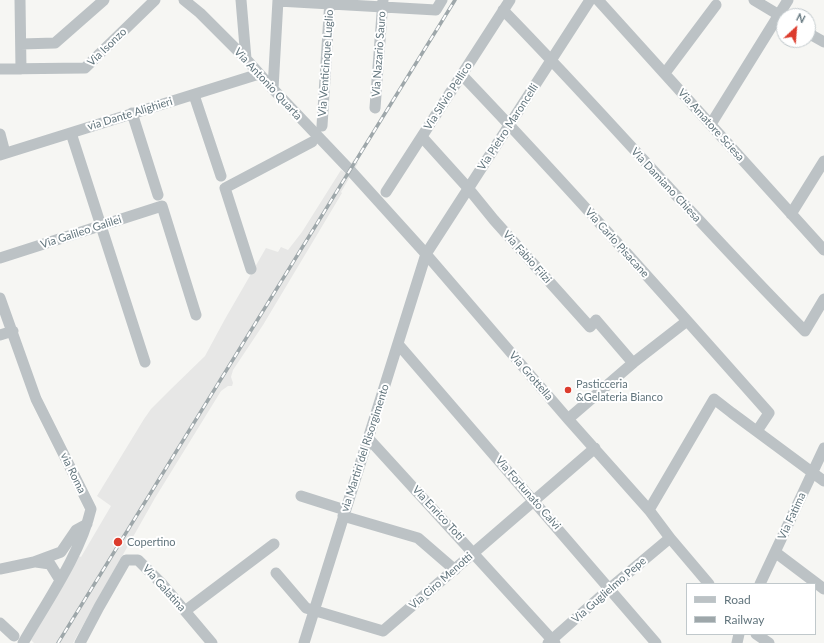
<!DOCTYPE html>
<html>
<head>
<meta charset="utf-8">
<style>
	body { margin:0 }
	#map { position:relative; width:824px; height:643px; overflow:hidden; background:#f6f6f3; font-family:Lato,sans-serif }
	canvas { display:block }
	.legend { position:absolute; left:686px; top:583px; width:130px; height:52px; box-sizing:border-box; background:#fff; border:1px solid #c0c8cb; margin:0; padding:5px 7px; list-style:none; font-size:12px; color:#62757d }
	.legend li { display:flex; align-items:center; gap:8px; height:20px }
	.legend b { width:20px; border:1px solid #c0c8cb }
	.north { position:absolute; left:776px; top:8px; width:40px; height:40px; box-sizing:border-box; background:#fff; border:1px solid #c0c8cb; border-radius:50%; rotate:26deg; font-size:11px; font-weight:700; line-height:16px; text-align:center; color:#62757d }
	.north::after { content:''; display:block; margin:auto; width:14px; height:18px; background:#dc3c2d; clip-path:polygon(50% 0,100% 100%,50% 72%,0 100%) }
</style>
</head>
<body>
<div id="map">
<canvas width="824" height="643"></canvas>
<ul class="legend">
<li><b style="height:5px;background:#bcc2c5"></b>Road</li>
<li><b style="height:5px;background:#9ea7aa"></b>Railway</li>
</ul>
<div class="north">N</div>
</div>
<script>
const ctx = document.querySelector('canvas').getContext('2d');
ctx.lineJoin = 'round';
function paint(path, color) {
  ctx.fillStyle = color;
  ctx.fill(path, 'evenodd');
}
function stroke(path, color, width, dash) {
  ctx.strokeStyle = color;
  ctx.lineWidth = width;
  ctx.lineCap = dash ? 'butt' : 'round';
  ctx.setLineDash(dash || []);
  ctx.stroke(path);
}
function drawText(font, color, halo, rows, align = 'center') {
  ctx.font = font + ' Lato,sans-serif';
  ctx.lineWidth = 4;
  ctx.setLineDash([]);
  ctx.textBaseline = 'middle';
  ctx.strokeStyle = halo;
  ctx.fillStyle = color;
  for (const [text, x, y, turn = 0] of rows) {
    ctx.save();
    ctx.translate(x, y);
    ctx.rotate((+turn || 0) * Math.PI / 180);
    ctx.textAlign = isNaN(turn) ? turn : align;
    if (halo) ctx.strokeText(text, 0, 0);
    ctx.fillText(text, 0, 0);
    ctx.restore();
  }
}
const built = new Path2D(`
	M354 159 358 163 341 192 342 193 263 325 233 370 231 377 233 383 232 386H228L221 391 155 498 73 643H34L31 640 79 556 81 557 111 506 97 496 144 419 151 409 170 390 205 356 225 319 266 248 278 252 281 247 288 250 302 232 341 170 345 173Z`);
const minor = new Path2D(`
	M20 0 21 69
	M184 0 200 13 246 59 273 89 350 170 426 254 568 419 649 510 670 538 709 584
	M241 0 246 59
	M598 0 824 250
	M754 0 784 18
	M278 1 436 10 442 0
	M503 10C606 115 701 227 805 331L824 299
	M808 33 824 42
	M21 44 55 43 104 0
	M0 69 85 68 155 0
	M665 73 716 5
	M462 75C567 185 668 299 769 413L757 431
	M273 89 278 0
	M194 95 221 176
	M375 108 383 0
	M132 113 158 195
	M711 124 788 0
	M322 126 330 0
	M71 133 145 362
	M0 134 5 153
	M422 137 468 188 494 220 590 327 596 320 633 363
	M0 155 259 74
	M386 192 510 0
	M791 214 824 161
	M0 258 162 206 196 315
	M251 269 225 188 312 142
	M0 298 36 399 91 509C81 553 46 603 23 643
	M0 335 13 331
	M398 344 656 643
	M568 419 633 363 687 321
	M368 438 555 643
	M301 496 345 510
	M649 510 714 399 732 413 824 481
	M343 516 418 538 455 570
	M775 552 824 589
	M36 562 50 564 60 580
	M0 569 34 562 61 552 76 530 87 524
	M276 573 306 608 383 631 595 448
	M760 584 824 448
	M185 611 274 544
	M0 623 14 636
	M756 634 769 643
	M80 643 99 607 126 560H138L163 585 212 643
	M304 643 426 254 590 0
	M548 643 609 589 670 538
	M737 643 739 634`);
const rail = new Path2D(`
	M58 643 455 0`);
const markers = [
	[568,390,4,"#dc3c2d"],
	[118,542,5,"#dc3c2d"]
];
const streetNames = [
	["Via Isonzo",107,47,-44],
	["Via Nazario Sauro",379,54,-86],
	["Via Venticinque Luglio",326,63,-86],
	["Via Antonio Quarta",268,84,47],
	["Via Silvio Pellico",448,96,-57],
	["via Dante Alighieri",130,114,-17],
	["Via Amatore Sciesa",711,125,48],
	["Via Pietro Maroncelli",508,127,-57],
	["Via Damiano Chiesa",666,185,47],
	["Via Galileo Galilei",81,232,-18],
	["Via Carlo Pisacane",617,243,48],
	["Via Fabio Filzi",527,257,48],
	["Via Grottella",531,376,49],
	["via Martiri del Risorgimento",365,448,-72],
	["via Roma",73,473,64],
	["Via Fortunato Calvi",528,493,49],
	["Via Enrico Toti",438,513,47],
	["Via Fatima",792,516,-65],
	["Via Ciro Menotti",441,581,-41],
	["Via Galatina",164,588,48],
	["Via Guglielmo Pepe",609,590,-41]
];
const poiNames = [
	["Pasticceria",576,384],
	["&Gelateria Bianco",576,397],
	["Copertino",127,542]
];
paint(built, '#e7e7e6');
stroke(minor, '#bcc2c5', 11);
stroke(rail, '#9ea7aa', 3.5);
stroke(rail, '#fff', 2, [6]);
for (const [x, y, r, color] of markers) {
  const dot = new Path2D();
  dot.arc(x, y, r, 0, 2 * Math.PI);
  ctx.fillStyle = color;
  ctx.fill(dot);
  stroke(dot, '#fff', 1.5);
}
drawText('11px', '#62757d', '#fff', streetNames);
drawText('11px', '#62757d', '#fff', poiNames, 'left');
</script>
</body>
</html>
